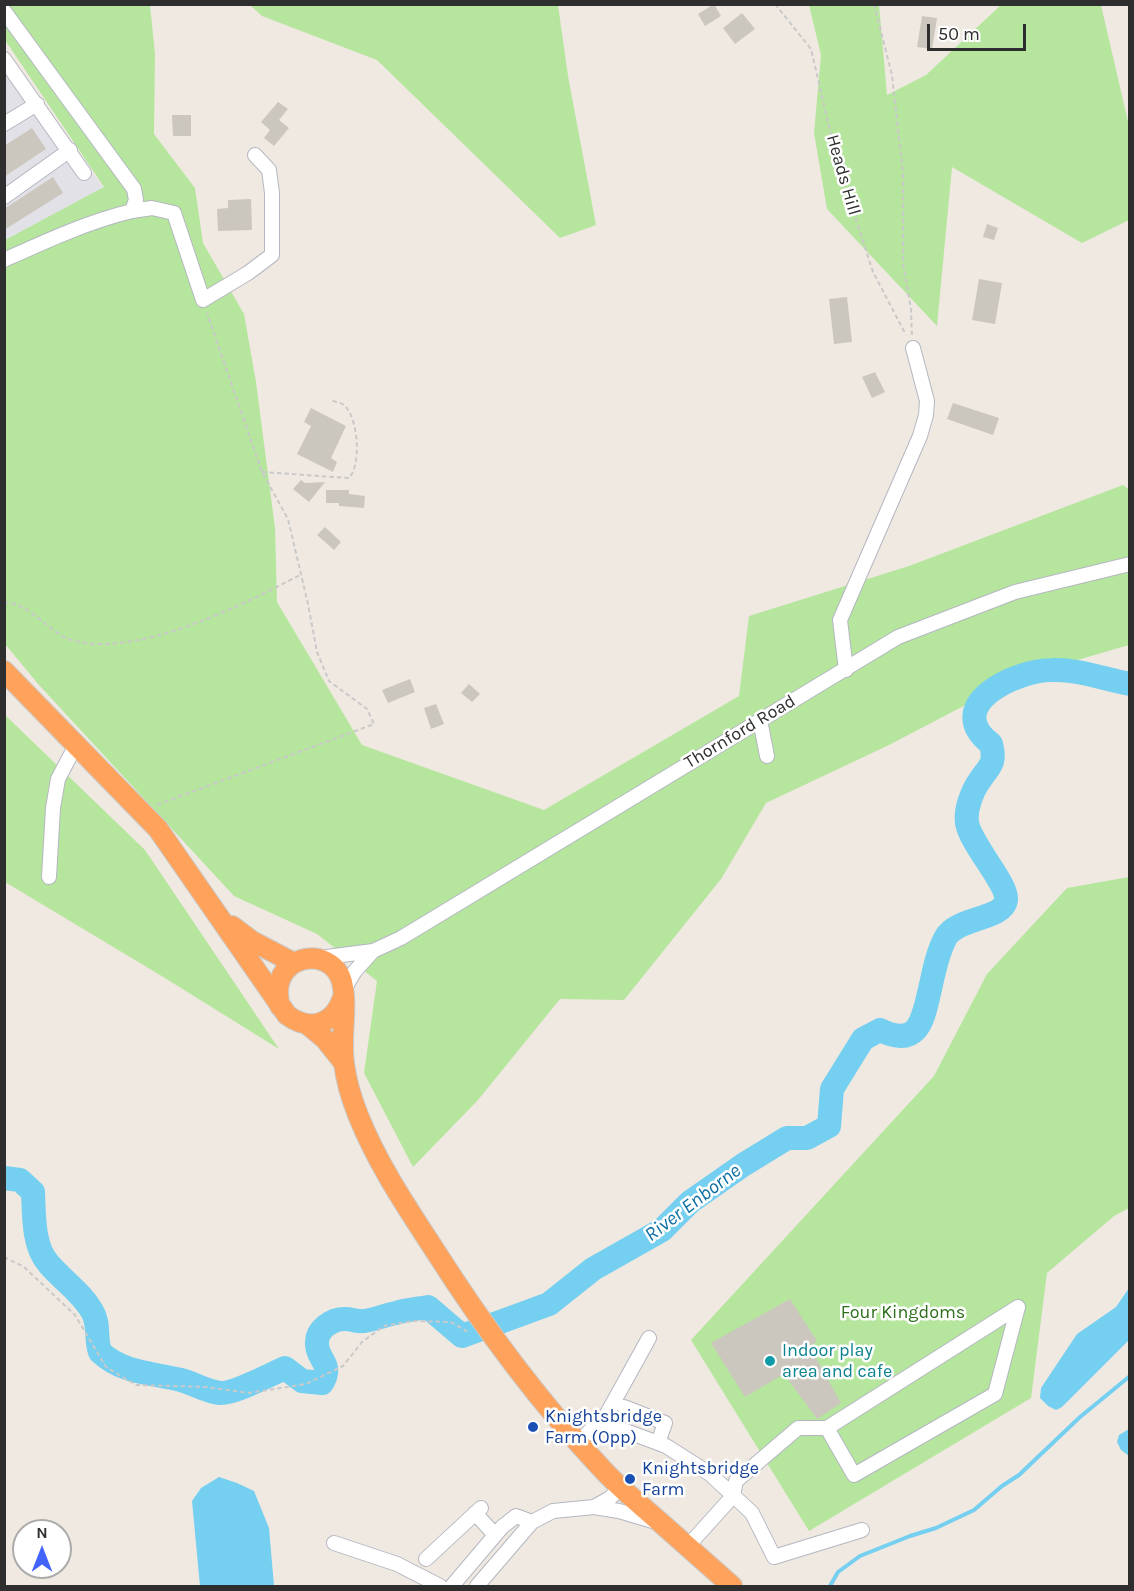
<!DOCTYPE html>
<html>
<head>
<meta charset="utf-8">
<style>
	body { margin:0 }
	#map { position:relative; width:1134px; height:1591px; overflow:hidden; background:#efe9e1; font-family:Karla,sans-serif }
	canvas { display:block }
	.frame { position:absolute; inset:0; border:6px solid #2e2e2e; pointer-events:none }
	.north { position:absolute; left:12px; top:1519px; width:60px; height:60px; box-sizing:border-box; background:#fff; border:2px solid #ababab; border-radius:50%; rotate:0deg; font-size:16px; font-weight:700; line-height:24px; text-align:center; color:#2e2e2e }
	.north::after { content:''; display:block; margin:auto; width:21px; height:27px; background:#4264fb; clip-path:polygon(50% 0,100% 100%,50% 72%,0 100%) }
	.scale { position:absolute; left:927px; top:24px; width:99px; height:27px; box-sizing:border-box; border:3px solid #2e2e2e; border-top:0; padding-left:8px; font-size:18px; line-height:21px; white-space:nowrap; color:#2e2e2e; -webkit-text-stroke:4px #fff; paint-order:stroke }
</style>
</head>
<body>
<div id="map">
<canvas width="1134" height="1591"></canvas>
<div class="frame"></div>
<div class="north">N</div>
<div class="scale">50 m</div>
</div>
<script>
const ctx = document.querySelector('canvas').getContext('2d');
ctx.lineJoin = 'round';
function paint(path, color) {
  ctx.fillStyle = color;
  ctx.fill(path, 'evenodd');
}
function stroke(path, color, width, dash) {
  ctx.strokeStyle = color;
  ctx.lineWidth = width;
  ctx.lineCap = dash ? 'butt' : 'round';
  ctx.setLineDash(dash || []);
  ctx.stroke(path);
}
function drawText(font, color, halo, rows, align = 'center') {
  ctx.font = font + ' Karla,sans-serif';
  ctx.lineWidth = 5;
  ctx.setLineDash([]);
  ctx.textBaseline = 'middle';
  ctx.strokeStyle = halo;
  ctx.fillStyle = color;
  for (const [text, x, y, turn = 0] of rows) {
    ctx.save();
    ctx.translate(x, y);
    ctx.rotate((+turn || 0) * Math.PI / 180);
    ctx.textAlign = isNaN(turn) ? turn : align;
    if (halo) ctx.strokeText(text, 0, 0);
    ctx.fillText(text, 0, 0);
    ctx.restore();
  }
}
const industrial = new Path2D(`
	M4 56 104 188 5 240H4Z`);
const green = new Path2D(`
	M4 5H150L155 54 154 134 195 188 203 243 244 314 256 382 275 528 277 602 362 745 544 810 739 696 749 616 909 566 1123 485 1130 490 1129 645 1019 677 889 745 766 803 721 879 624 1000 560 999 478 1100 413 1167 364 1073 377 981 317 934 234 896 39 685 5 644V240L104 187 5 40Z
	M250 5H558L568 76 596 225 560 238 377 60 262 16Z
	M809 5H879L887 95 926 75 1001 5H1101L1129 126V220L1082 243 952 167 937 326 827 209 814 133 821 55Z
	M4 714 145 850 279 1049 160 975 5 882Z
	M1129 877V1208L1114 1216 1047 1273 1031 1398 809 1531 691 1340 934 1076 987 974 1067 888Z`);
const water = new Path2D(`
	M1129 1288V1340L1062 1407 1056 1410 1048 1406 1040 1398 1041 1388 1077 1334 1116 1307Z
	M1129 1429V1456L1121 1450 1117 1442 1119 1435Z
	M219 1477 237 1483 254 1491 269 1528 274 1586H200L192 1501 201 1488Z`);
const stream = new Path2D(`
	M830 1586 838 1572 860 1556 910 1536 936 1528 974 1510 1002 1486 1019 1475 1080 1417 1130 1376`);
const river = new Path2D(`
	M4 1178 20 1180 33 1192C34 1214 33 1246 48 1263 62 1280 81 1292 92 1311 100 1324 95 1338 100 1352 122 1373 152 1373 181 1380 193 1383 207 1392 220 1393 234 1394 271 1374 285 1368L302 1381 322 1383C334 1364 317 1360 317 1344 316 1329 332 1319 345 1319 352 1319 358 1322 364 1321 374 1320 385 1315 396 1313 406 1310 417 1309 428 1307L462 1336 549 1304 593 1269 662 1230 690 1202 743 1165 787 1138H807L829 1126 832 1089 863 1039 880 1030C919 1049 923 1019 930 989 934 972 937 953 946 937 957 917 1003 920 1006 900 1008 884 971 845 967 823 965 810 972 791 980 780 990 765 996 764 991 744 941 705 1016 670 1052 670 1078 669 1104 679 1130 684`);
const building = new Path2D(`
	M714 4 721 16 705 26 698 14Z
	M742 13 755 29 735 44 723 28Z
	M922 16 937 18 932 49 917 47Z
	M278 102 288 109 279 120 289 128 274 146 264 138 270 130 261 122Z
	M172 115H191V136H173Z
	M32 128 46 149 4 177V146Z
	M53 177 63 193 4 230V209Z
	M251 199 252 230 218 231 217 209 228 208V200Z
	M987 224 998 228 994 240 983 237Z
	M979 279 1002 283 995 324 972 320Z
	M847 297 852 342 834 344 829 299Z
	M875 372 885 392 872 398 862 377Z
	M953 403 999 418 993 435 947 419Z
	M311 408 346 426 331 458 337 462 333 472 297 454 311 426 304 422Z
	M301 480 305 483 325 482 309 502 293 489Z
	M326 490H349V494L365 496 364 508 339 506V503H326Z
	M325 527 341 542 334 550 317 535Z
	M410 679 415 692 388 703 382 690Z
	M469 684 480 694 472 702 461 693Z
	M436 704 444 724 431 729 424 708Z
	M790 1299 817 1341 810 1347 841 1403 817 1419 784 1374 745 1397 711 1343Z`);
const path = new Path2D(`
	M775 4 811 49 837 161 873 272 906 335
	M874 4 892 75 903 174V264L911 309 912 337
	M262 472 349 478C362 464 358 417 344 405 340 402 335 402 330 400
	M4 603C27 600 49 633 71 640 137 659 242 605 300 575
	M157 805 374 724 367 709 329 681 317 652 308 604 288 519 262 472 207 313
	M4 1257 24 1267 75 1315 106 1367 136 1385 207 1387 249 1393 306 1384 343 1366 362 1342 384 1326 413 1321 451 1322 470 1333`);
const minor = new Path2D(`
	M4 11 134 189 136 200 132 211C87 222 46 241 4 260
	M4 59 84 173
	M4 124 37 104
	M4 197 70 150
	M132 211 152 208 174 213 203 300 248 273 272 255V193L269 170 255 155
	M846 670 840 620 920 436 926 415 927 401 913 348
	M760 720 767 756
	M49 877 53 808 58 779 76 745
	M319 958 373 951 401 938 898 637 1015 592 1130 564
	M343 991 355 971 373 951
	M624 1407 665 1423 658 1443
	M603 1421 649 1338
	M578 1443 599 1421 666 1446 710 1474 752 1513 774 1557 862 1530
	M594 1507 610 1498 621 1487
	M475 1513 495 1535
	M334 1543 397 1564 440 1586
	M687 1547 733 1496 736 1481 798 1428H827L854 1475 995 1394 1018 1307 827 1428
	M426 1559 481 1508
	M452 1586 502 1527 516 1516 532 1522
	M477 1586 532 1522 553 1511 594 1507 619 1511 656 1522`);
const highway = new Path2D(`
	M4 671 158 829 287 1015C310 1032 334 1025 343 997
	M232 926 252 941 294 963
	M280 1006C266 955 331 942 342 982 348 1008 340 1037 344 1063 346 1080 352 1100 358 1115 377 1163 406 1206 434 1249 484 1328 540 1403 604 1471 622 1490 642 1506 661 1523 685 1544 708 1565 732 1586
	M307 1024 325 1039 344 1063`);
const markers = [
	[770,1361,6,"#0f9aa8"],
	[533,1427,6,"#1a4fb4"],
	[630,1479,6,"#1a4fb4"]
];
const streetNames = [
	["Heads Hill",843,175,74],
	["Thornford Road",740,732,-31]
];
const parkNames = [
	["Four Kingdoms",903,1313]
];
const cultureNames = [
	["Indoor play",782,1351],
	["area and cafe",782,1372]
];
const transitNames = [
	["Knightsbridge",545,1417],
	["Farm (Opp)",545,1438],
	["Knightsbridge",642,1469],
	["Farm",642,1490]
];
const waterNames = [
	["River Enborne",693,1203,-37]
];
paint(industrial, '#e3e1e8');
paint(green, '#b6e59e');
paint(water, '#75cff0');
stroke(stream, '#75cff0', 4);
stroke(river, '#75cff0', 24);
paint(building, '#cbc7bf');
stroke(minor, '#b4b7c1', 16);
stroke(highway, '#c9c9c9', 22);
stroke(path, '#c9c9c9', 2, [4.5, 3]);
stroke(minor, '#fff', 14);
stroke(highway, '#ffa35c', 20);
for (const [x, y, r, color] of markers) {
  const dot = new Path2D();
  dot.arc(x, y, r, 0, 2 * Math.PI);
  ctx.fillStyle = color;
  ctx.fill(dot);
  stroke(dot, '#fff', 2);
}
drawText('18px', '#2e2e2e', '#fff', streetNames);
drawText('18px', '#2c6e1b', '#fff', parkNames);
drawText('18px', '#0d838f', '#fff', cultureNames, 'left');
drawText('18px', '#164399', '#fff', transitNames, 'left');
drawText('italic 20px', '#0d6fa3', '#fff', waterNames);
</script>
</body>
</html>
